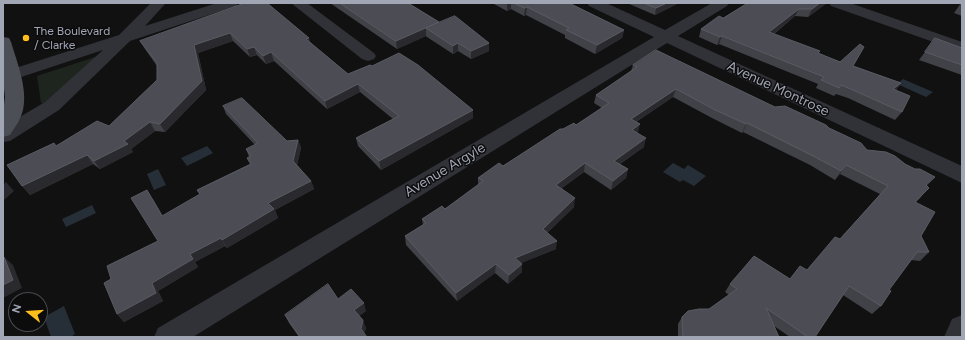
<!DOCTYPE html>
<html>
<head>
<meta charset="utf-8">
<style>
	body { margin:0 }
	#map { position:relative; width:965px; height:340px; overflow:hidden; background:#111112; font-family:Figtree,sans-serif }
	canvas { display:block }
	.frame { position:absolute; inset:0; border:4px solid #a1a6b4; pointer-events:none }
	.north { position:absolute; left:8px; top:292px; width:40px; height:40px; box-sizing:border-box; background:#0c0c0d; border:1px solid #484a50; border-radius:50%; rotate:287deg; font-size:11px; font-weight:700; line-height:16px; text-align:center; color:#a1a6b4 }
	.north::after { content:''; display:block; margin:auto; width:14px; height:18px; background:#ffbe1c; clip-path:polygon(50% 0,100% 100%,50% 72%,0 100%) }
</style>
</head>
<body>
<div id="map">
<canvas width="965" height="340"></canvas>
<div class="frame"></div>
<div class="north">N</div>
</div>
<script>
const ctx = document.querySelector('canvas').getContext('2d');
ctx.lineJoin = 'round';
function paint(path, color) {
  ctx.fillStyle = color;
  ctx.fill(path, 'evenodd');
}
function stroke(path, color, width, dash) {
  ctx.strokeStyle = color;
  ctx.lineWidth = width;
  ctx.lineCap = dash ? 'butt' : 'round';
  ctx.setLineDash(dash || []);
  ctx.stroke(path);
}
function drawText(font, color, halo, rows, align = 'center') {
  ctx.font = font + ' Figtree,sans-serif';
  ctx.lineWidth = 3;
  ctx.setLineDash([]);
  ctx.textBaseline = 'middle';
  ctx.strokeStyle = halo;
  ctx.fillStyle = color;
  for (const [text, x, y, turn = 0] of rows) {
    ctx.save();
    ctx.translate(x, y);
    ctx.rotate((+turn || 0) * Math.PI / 180);
    ctx.textAlign = isNaN(turn) ? turn : align;
    if (halo) ctx.strokeText(text, 0, 0);
    ctx.fillText(text, 0, 0);
    ctx.restore();
  }
}
const green = new Path2D(`
	M98 56 44 103H41L37 76Z`);
const water = new Path2D(`
	M903 79 933 92 926 97 897 84Z
	M207 146 213 153 187 166 181 158Z
	M673 163 684 169 688 165 706 176 694 186 683 180 680 182 663 172Z
	M158 169 166 185 154 190 147 174Z
	M92 205 96 213 66 227 62 219Z
	M64 306 75 334 71 337H51L44 317Z`);
const minor = new Path2D(`
	M151 3H166L145 26 217 3H238L236 6 130 41 59 110 10 141 3 142V127L45 102 103 50 3 83V72L119 35Z
	M291 3H307L374 53 376 56 374 59 368 61 362 59Z
	M587 3H606L665 30 712 3H729L727 6 678 36 962 166V183L667 43 193 337H154L158 328 654 37 589 6Z
	M829 3H850L962 42V52L831 6Z
	M962 315V337H944L952 319Z`);
const major = new Path2D(`
	M3 37 9 38 11 42C17 62 28 89 23 110 21 119 15 127 10 135L3 137V111L5 97 3 81Z`);
const wall = new Path2D(`
	M245 3 309 38 310 43 348 74 372 66 473 110V118L381 170 358 146 356 138 393 119 360 92 327 109 274 61 266 64 257 55 250 57 233 41 198 53 206 90 165 132 155 131 131 149 133 152 100 169 93 164 30 195 22 186 56 146 109 126 157 80V66L145 49 140 41Z
	M330 3H408L439 22V23L489 43V51L471 59 458 51 453 54 427 37 426 36 397 49Z
	M492 3H569L624 30 622 38 595 54 565 38V35L526 15 524 16 511 9 507 11Z
	M627 3H679L655 15Z
	M748 3H827L808 17 795 16 774 34 819 54 901 83 896 90 902 112 895 120 848 98 836 94 834 96 816 88 818 84 719 44 717 45 699 37 701 29 723 18Z
	M961 3H962V16L954 13Z
	M962 48V75L919 60 925 52Z
	M633 65 775 107 829 128 927 186 921 197 916 202 921 236 929 252 920 261 911 260 889 290 881 306 872 314 843 295 815 337H790L774 326 779 337H678V324L682 317 709 309 729 295 725 292 730 284 790 279 807 270 840 239 880 194 840 174 835 180 810 165 743 132 742 133 712 118 673 97 636 122 638 133H637L644 147 620 164 628 169 626 178 611 190 584 172 562 188 574 207 547 233 556 249 521 263 522 272 508 284 495 273 457 301 406 245 405 236 423 225 422 219 445 209 478 185V178L503 166 563 129 576 125 602 108 594 103 596 95 631 71Z
	M223 106 287 141 298 140 301 148 297 165 311 181 314 189 275 210 278 218 227 248 225 246 195 262 198 267 158 291 163 301 124 322 117 314 111 279 158 241 153 199 163 216 200 195 197 190 250 164 247 158 249 157 246 149 255 145 226 114Z
	M338 299 366 311 359 316 366 328 364 333 367 337H299L289 323 285 315Z`);
const shadedWall = new Path2D(`
	M507 3H511V9L507 11Z
	M667 3H679L655 15 656 8Z
	M820 3H827L808 17 812 9Z
	M527 7 526 15 524 16 525 8Z
	M799 9 795 16 766 40 769 32Z
	M439 22 440 30 426 28V36L397 49 396 41Z
	M624 30 622 38 595 54 597 45Z
	M230 33 233 41 198 53 206 90 165 132 160 124 194 45Z
	M722 36 719 44 717 45 720 37Z
	M309 38 311 46 306 39Z
	M458 43V51L453 54V46Z
	M489 43V51L471 59V51Z
	M254 47 257 55 250 57 247 49Z
	M271 52 274 61 266 64 263 56Z
	M901 83 895 92 893 89Z
	M358 84 360 92 327 109 325 101Z
	M676 89 673 97 628 127 631 119Z
	M473 110V118L381 170 379 161Z
	M150 122 155 131 131 149 133 152 100 169 94 161 124 141Z
	M747 123 743 132 742 133 746 124Z
	M640 124 638 133 630 139 632 130Z
	M646 138 644 147 612 169 614 161Z
	M298 140 301 148 296 169 293 161Z
	M87 155 93 164 30 195 22 186Z
	M585 163 584 172 555 193 556 185Z
	M846 165 840 174 835 180 841 171Z
	M628 169 626 178 611 190 613 181Z
	M935 177 927 186 919 194 926 185Z
	M311 181 314 189 275 210 278 218 227 248 222 240 268 203Z
	M6 182 14 191 3 201V185Z
	M147 190 153 199 168 225 162 216Z
	M575 198 574 207 542 238 543 229Z
	M221 238 225 246 195 262 198 267 158 291 163 301 124 322 117 314 152 283 190 254Z
	M557 241 556 249 514 266 515 258Z
	M4 257 13 265 22 288 3 298Z
	M496 264 495 273 457 301 456 293Z
	M522 264V272L508 284 509 275Z
	M364 303 366 311 356 318 354 310Z
	M363 320 366 328 363 336 361 329Z`);
const building = new Path2D(`
	M245 3H267L309 38 306 39 348 74 370 65 372 66 399 53 418 65 473 110 379 161 356 138 399 116 358 84 325 101 271 52 263 56 254 47 247 49 230 33 194 45 202 81 160 124 150 122 124 141 128 144 94 161 87 155 22 186 7 165 54 143 56 146 97 121 109 126 157 80V63L140 41Z
	M340 3H408L439 22 396 41Z
	M514 3H569L624 30 597 45 566 30 569 28 527 7 525 8Z
	M644 3H667L656 8Z
	M748 3H820L812 9H799L769 32 820 51 818 53 840 62 860 44 864 47 853 66 901 83 893 89 910 96 902 112 853 90 841 85 839 88 821 80 824 77 722 36 720 37 701 29 719 16 723 18Z
	M455 16 489 43 471 51 458 43 453 46 426 28Z
	M935 38 962 48V65L925 52Z
	M656 50 775 107 785 106 826 125 829 128 861 143 867 150 886 152 895 156 905 164 915 169H920L935 177 926 185 929 188 915 202 935 212 921 236 929 252H917L889 290 891 291 881 306 849 286 815 337H808L766 308 779 337H683L682 317 688 311 699 309H709L737 289 730 284 754 256 790 279 800 266 807 270 835 237 840 239 888 186 846 165 841 171 815 157 747 123 746 124 715 110 676 89 631 119 640 124 632 130 646 138 614 161 628 169 613 181 585 163 556 185 575 198 543 229 557 241 515 258 522 264 509 275 496 264 456 293 405 236 426 223 422 219 442 206 445 209 483 181 478 178 499 163 503 166 560 129H563L574 123 576 125 609 103 596 95 637 67 633 65Z
	M242 98 287 141 298 140 293 161 311 181 268 203 274 209 222 240 221 238 190 254 193 259 152 283 156 293 117 314 104 283 111 279 107 266 158 241 131 198 147 190 162 216 200 194 197 190 251 164 247 158 251 156 246 149 258 143 223 106Z
	M3 257H4L13 280 3 285Z
	M328 284 338 299 351 289 364 303 354 310 363 320 361 329 367 337H300L285 315Z`);
const markers = [
	[26,38,4,"#ffbe1c"]
];
const farPoinames = [
	["The Boulevard",34,31],
	["/ Clarke",34,45]
];
const streetNames = [
	["Avenue Montrose",778,89,25],
	["Avenue Argyle",445,170,-31]
];
paint(green, '#1d251e');
paint(water, '#262f37');
paint(minor, '#313238');
paint(major, '#4d4f57');
paint(wall, '#414248');
paint(shadedWall, '#2a2a2e');
paint(building, '#4c4d54');
stroke(building, '#595b63', 1);
for (const [x, y, r, color] of markers) {
  const dot = new Path2D();
  dot.arc(x, y, r, 0, 2 * Math.PI);
  ctx.fillStyle = color;
  ctx.fill(dot);
  stroke(dot, '#0c0c0d', 1.5);
}
drawText('12px', '#a1a6b4', '#0c0c0d', farPoinames, 'left');
drawText('14px', '#a1a6b4', '#0c0c0d', streetNames);
</script>
</body>
</html>
